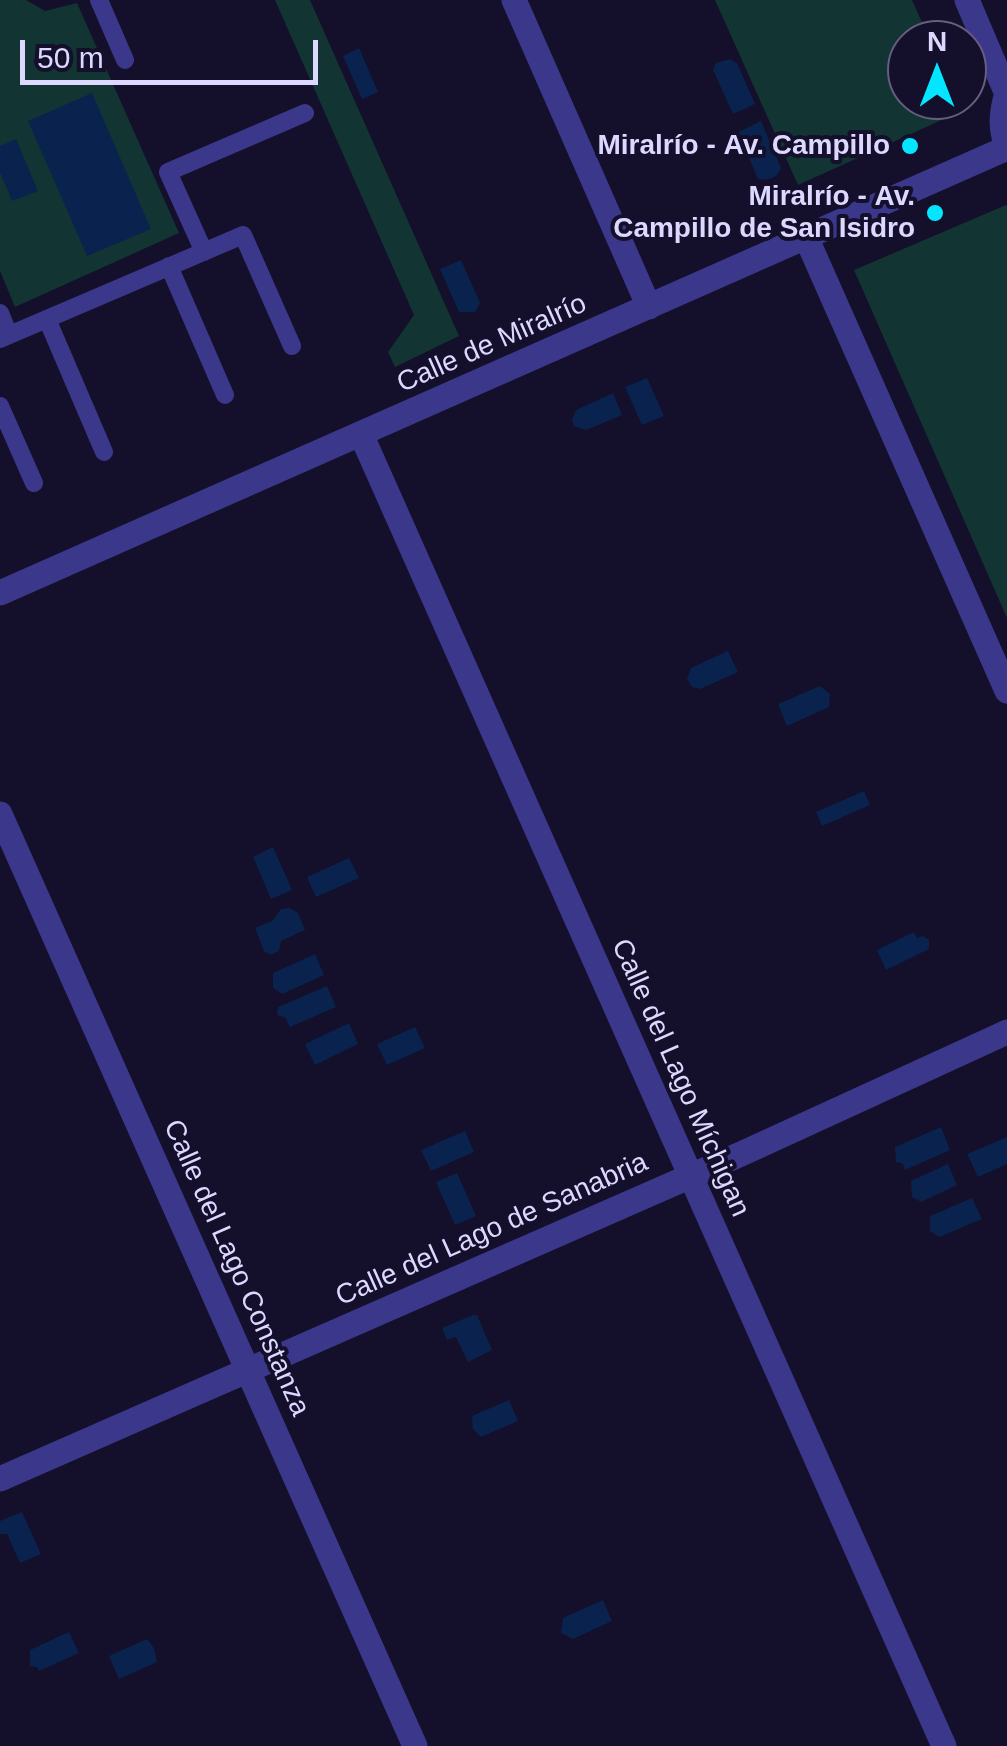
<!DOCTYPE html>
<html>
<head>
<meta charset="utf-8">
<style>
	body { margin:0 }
	#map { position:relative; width:1007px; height:1746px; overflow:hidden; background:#140f2a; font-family:Helvetica,sans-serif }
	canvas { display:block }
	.north { position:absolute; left:887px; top:20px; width:100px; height:100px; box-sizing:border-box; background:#140f2a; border:2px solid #645f7f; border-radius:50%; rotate:0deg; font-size:28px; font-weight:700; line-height:40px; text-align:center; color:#dcd8ff }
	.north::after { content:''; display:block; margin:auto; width:35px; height:45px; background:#04e6ff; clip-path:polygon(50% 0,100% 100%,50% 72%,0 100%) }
	.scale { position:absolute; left:20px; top:40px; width:298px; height:45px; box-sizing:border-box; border:5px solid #dcd8ff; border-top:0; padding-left:12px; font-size:30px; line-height:35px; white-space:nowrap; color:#dcd8ff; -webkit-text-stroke:8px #140f2a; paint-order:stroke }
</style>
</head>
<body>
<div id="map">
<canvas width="1007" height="1746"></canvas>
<div class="north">N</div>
<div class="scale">50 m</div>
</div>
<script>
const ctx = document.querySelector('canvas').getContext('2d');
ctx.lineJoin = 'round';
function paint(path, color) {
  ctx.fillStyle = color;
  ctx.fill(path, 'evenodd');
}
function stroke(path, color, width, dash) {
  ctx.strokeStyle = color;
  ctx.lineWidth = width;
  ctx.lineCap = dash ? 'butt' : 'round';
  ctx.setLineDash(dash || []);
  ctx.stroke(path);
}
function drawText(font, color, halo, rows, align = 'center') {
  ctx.font = font + ' Helvetica,sans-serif';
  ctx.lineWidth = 8;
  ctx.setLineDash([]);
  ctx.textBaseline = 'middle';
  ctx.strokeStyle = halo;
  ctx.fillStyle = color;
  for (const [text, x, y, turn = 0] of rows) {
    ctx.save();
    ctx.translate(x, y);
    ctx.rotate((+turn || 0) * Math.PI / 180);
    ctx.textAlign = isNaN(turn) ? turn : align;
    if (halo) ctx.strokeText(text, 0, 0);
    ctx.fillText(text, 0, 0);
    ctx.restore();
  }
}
const green = new Path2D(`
	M0 0H26L45 11 77 3 179 233 15 307 0 271Z
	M275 0H310L459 336 395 367 388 352 414 315Z
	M715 0H912L930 40H907V100H949L944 119 798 185Z
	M1006 205 1007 207V618L854 270Z`);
const water = new Path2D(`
	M359 48 378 92 362 99 343 56Z
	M730 59 737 63 755 104 733 114 713 70 716 63Z
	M92 93 151 229 87 256 28 121Z
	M761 121 781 168C777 178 769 181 758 179L738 132Z
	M16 139 38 191 12 201 0 172V146Z
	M461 260 480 303 475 312H459L440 269Z
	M647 378 664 416 642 425 625 387Z
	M613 393 622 415 586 430 574 426 572 420 576 410Z
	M728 651 738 672 700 689 692 687 687 679 691 668Z
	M820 686 830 694 829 707 787 726 778 704Z
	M864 791 870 805 822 826 816 812Z
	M273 847 292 890 271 899 253 857Z
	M349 858 359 878 316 897 307 877Z
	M290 908 298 913 305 930 281 941 279 951 270 955 264 951 255 928 272 921 281 909Z
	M914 932 917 938 923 936 929 940V949L886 970 877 950Z
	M315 954 324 975 282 994 273 988V973Z
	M327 986 336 1007 290 1027 285 1017 277 1015 278 1007Z
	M349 1023 358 1044 315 1065 305 1044Z
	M415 1027 425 1048 387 1065 377 1044Z
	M941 1127 950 1150 905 1170 903 1164 896 1162 895 1147Z
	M465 1131 474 1152 431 1171 421 1150Z
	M1007 1137V1164L978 1177 967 1154Z
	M948 1164 957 1185 921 1202 912 1197 911 1181Z
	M457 1173 476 1216 455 1225 436 1182Z
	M972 1198 982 1219 939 1237 930 1231V1216Z
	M473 1315H477L492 1350 468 1362 456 1337 447 1340 442 1328Z
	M509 1400 518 1421 481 1437C469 1425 474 1430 472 1416Z
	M22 1512 41 1554 20 1563 7 1534H0V1521Z
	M603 1600 612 1621 573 1639 561 1633 563 1618Z
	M69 1632 79 1653 39 1671 37 1667 30 1666V1650Z
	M147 1639 154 1648 157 1662 119 1679 109 1656Z`);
const service = new Path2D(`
	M99 0 125 60
	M204 252 168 172 305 113
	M169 266 225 395
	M0 313 9 335
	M47 319 104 452
	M0 339 243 235 292 346
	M0 406 34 483`);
const minor = new Path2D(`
	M514 0 649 307
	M967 0 1007 94
	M1007 93C1001 113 1000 128 1007 147
	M806 237 1007 691
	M361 434 944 1746
	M0 593 1007 148
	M0 814 415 1746
	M0 1479 741 1154 1007 1032`);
const markers = [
	[910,146,10,"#04e6ff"],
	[935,213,10,"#04e6ff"]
];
const poiNames = [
	["Miralrío - Av. Campillo",890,146],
	["Miralrío - Av.",915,197],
	["Campillo de San Isidro",915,229]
];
const streetNames = [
	["Calle de Miralrío",492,344,-24],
	["Calle del Lago Míchigan",680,1078,66],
	["Calle del Lago de Sanabria",492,1230,-24],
	["Calle del Lago Constanza",236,1268,66]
];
paint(green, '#123433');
paint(water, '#0a234e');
stroke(service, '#3b388b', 18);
stroke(minor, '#3b388b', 25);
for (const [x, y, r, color] of markers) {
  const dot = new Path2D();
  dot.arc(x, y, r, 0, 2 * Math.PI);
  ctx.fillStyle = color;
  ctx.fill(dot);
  stroke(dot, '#140f2a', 4);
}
drawText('bold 28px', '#dcd8ff', '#140f2a', poiNames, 'right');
drawText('28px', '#dcd8ff', '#140f2a', streetNames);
</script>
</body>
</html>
